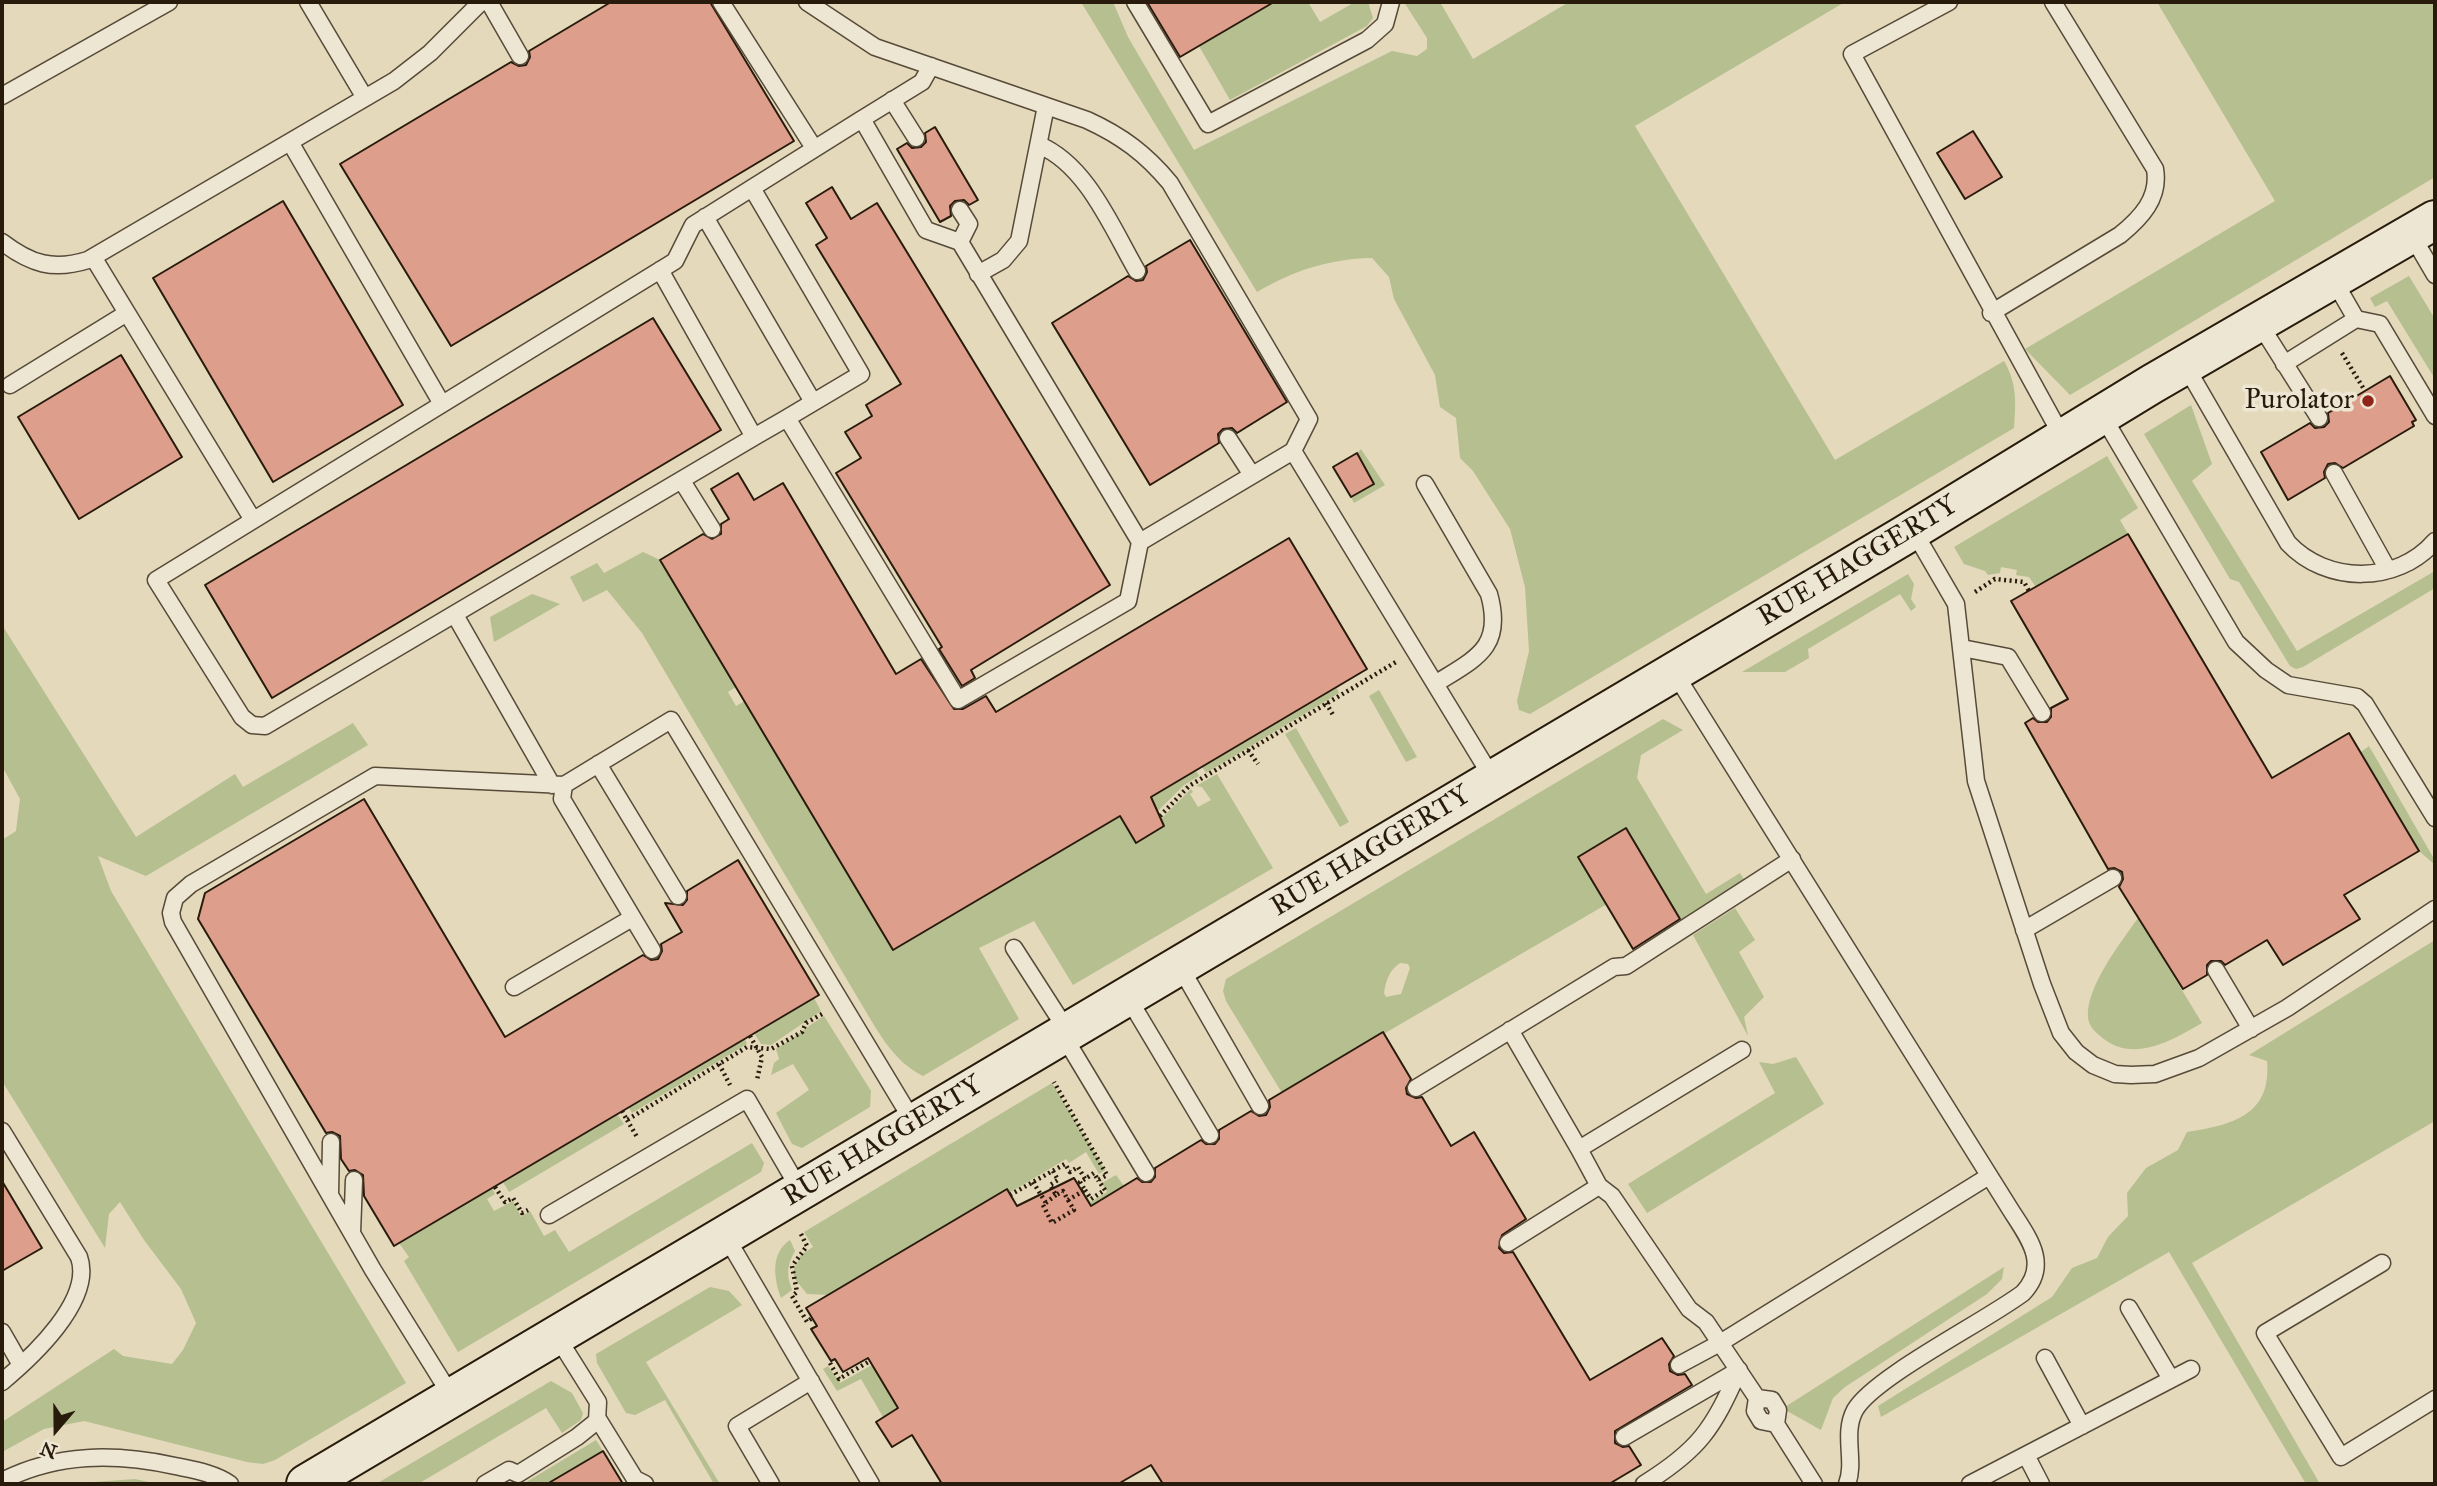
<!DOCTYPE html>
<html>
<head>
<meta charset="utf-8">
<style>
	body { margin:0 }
	#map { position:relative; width:2437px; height:1486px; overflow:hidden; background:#e4d9bb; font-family:"IM FELL Great Primer",serif }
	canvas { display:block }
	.frame { position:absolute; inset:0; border:4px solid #281b0c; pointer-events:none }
	.north { position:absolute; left:21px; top:1395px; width:70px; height:70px; -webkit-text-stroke:5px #ede6d3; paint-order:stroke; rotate:200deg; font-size:19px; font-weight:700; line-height:28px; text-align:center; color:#281b0c }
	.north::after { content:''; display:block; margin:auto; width:24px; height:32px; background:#281b0c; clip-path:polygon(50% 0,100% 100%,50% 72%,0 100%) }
</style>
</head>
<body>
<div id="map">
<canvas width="2437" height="1486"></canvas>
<div class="frame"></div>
<div class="north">N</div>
</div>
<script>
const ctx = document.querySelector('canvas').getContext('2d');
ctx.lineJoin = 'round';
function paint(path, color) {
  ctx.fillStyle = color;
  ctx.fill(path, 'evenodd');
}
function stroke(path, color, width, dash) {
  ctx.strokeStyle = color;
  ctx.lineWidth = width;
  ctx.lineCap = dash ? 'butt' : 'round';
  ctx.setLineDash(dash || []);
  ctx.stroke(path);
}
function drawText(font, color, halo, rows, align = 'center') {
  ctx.font = font + ' "IM FELL Great Primer",serif';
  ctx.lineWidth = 7;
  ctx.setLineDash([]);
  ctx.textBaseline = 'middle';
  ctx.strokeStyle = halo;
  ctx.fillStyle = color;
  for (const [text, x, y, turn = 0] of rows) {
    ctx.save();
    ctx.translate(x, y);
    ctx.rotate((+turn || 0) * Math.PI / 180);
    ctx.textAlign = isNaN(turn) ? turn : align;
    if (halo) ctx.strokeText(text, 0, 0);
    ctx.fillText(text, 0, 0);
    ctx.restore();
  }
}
const green = new Path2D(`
	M1081 2H1113L1128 37 1194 150 1392 51 1417 56 1427 49V38L1404 2H1440L1473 59 1569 2H1845L1635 126 1835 460 2004 361C2017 383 2016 403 2014 428L1530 714 1519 710 1517 701 1529 651 1525 587 1510 529 1473 471 1460 458 1456 418 1440 407 1435 375 1394 299 1389 277 1372 258C1329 259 1295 270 1257 292Z
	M1274 2H1308L1320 22 1355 2H1368L1373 18 1367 26 1230 100 1199 46Z
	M2157 2H2435V177L2070 395 2025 349 2275 201Z
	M2409 276 2435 319V379L2387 301 2375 307 2370 298Z
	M2191 405 2212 464 2192 481 2297 651 2435 571V588L2303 667 2296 669 2290 666 2239 582 2230 579 2144 434Z
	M1361 449 1385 485 1354 503 1351 497 1374 484 1357 453Z
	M2107 456 2138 508 2120 520 2128 534 2036 587 2029 577 2016 575 2017 570 2001 567 2000 573 1988 575 1985 571 1964 564 1954 547Z
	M643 552 660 560 736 687 728 692 736 706 745 701 893 950 1196 771 1199 776 1184 785 1157 812 1123 822 1136 843 1165 826 1161 819 1191 789 1193 792 1190 794 1198 807 1211 800 1202 787 1196 786 1217 774 1273 868 1073 985 1034 921 979 948 1019 1019 923 1076C891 1060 877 1029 859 1000L642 633 607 590 583 602 570 577 597 563 604 573Z
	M1908 574 1914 584 1911 599 1916 607 1911 611 1900 594 1808 649 1809 658 1785 672H1742Z
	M532 594 560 604 494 642 490 617Z
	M2 625 136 837 235 774 243 787 353 723 368 745 146 876 98 856 111 891 406 1383 275 1460 263 1464 247 1462 84 1421 44 1429 2 1452V1422L114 1349 123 1356 172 1364 183 1350 196 1323 181 1289 144 1240 120 1202 109 1214 105 1248 2 1081V840L16 831 20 799 2 766Z
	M1337 688 1339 693 1206 773 1202 767Z
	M1379 690 1417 757 1406 762 1369 696Z
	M1663 719 1683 730 1641 755 1637 778 1706 894 1740 873 1745 881 1682 922 1626 828 1578 857 1607 904 1282 1093 1226 1001 1223 991 1226 979ZM1400 963 1408 964 1410 968 1401 994 1386 997 1384 993C1386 980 1389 971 1400 963Z
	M1296 728 1349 822 1340 827 1285 734Z
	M2369 746 2433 857 2434 864 2419 851 2361 752Z
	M1735 908 1755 940 1739 952 1764 997 1744 1017 1748 1036 1693 935Z
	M2138 918 2202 1023C2171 1041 2131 1065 2099 1035 2094 1031 2088 1024 2088 1017 2086 987 2121 942 2138 918Z
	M2435 940V1121L2192 1263 2320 1484H2306L2169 1252 1881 1417 1878 1406 2052 1297 2072 1268 2097 1258 2108 1237 2128 1216 2127 1193 2146 1168 2178 1150 2187 1132C2231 1125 2272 1116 2267 1061L2249 1055Z
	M814 998 821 1011 771 1045 761 1044 754 1033Z
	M824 1016 871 1091 870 1107 802 1148 792 1144 776 1113 809 1090 793 1064 771 1075 774 1063 779 1059 776 1049C794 1039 807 1026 824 1016Z
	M745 1039 747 1044 632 1113 629 1108Z
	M1796 1057 1824 1104 1647 1213 1628 1184 1775 1093 1759 1062 1773 1064Z
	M1052 1083 1105 1170 1099 1174 1086 1152 1069 1163 1066 1159 1009 1193 1007 1190 829 1295 807 1294 795 1279 793 1271 801 1255 813 1247 804 1232Z
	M617 1114 624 1124 509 1192 503 1182Z
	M752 1143 764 1163 761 1172 458 1352 404 1261 409 1257 399 1243 492 1188 495 1194 487 1199 494 1211 513 1201 521 1217 530 1211 544 1236 555 1230 569 1252Z
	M1116 1175 1124 1186 1079 1213 1074 1202 1086 1195 1091 1202 1107 1192 1102 1183Z
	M790 1240 795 1251C787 1265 786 1274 792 1290L781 1298C774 1279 770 1253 790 1240Z
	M2004 1267 2002 1279 1987 1294 1845 1387 1833 1398 1821 1430 1787 1411 1785 1407Z
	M710 1287 729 1291 742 1305 646 1362 720 1484H714L665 1400 635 1415 626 1413 597 1363 596 1354Z
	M872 1365 898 1409 883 1417 861 1379 837 1391 823 1369 828 1366 840 1383Z
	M551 1381 572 1393 583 1413 581 1420 562 1433 546 1408 418 1484H376Z
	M596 1440 603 1451 547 1484H523Z
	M135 1479 158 1484H66Z`);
const building = new Path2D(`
	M611 2H710L794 141 451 346 340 164 511 62 519 66 526 65 530 57 529 51Z
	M1147 2H1274L1180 57Z
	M935 127 978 200 969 205 964 200 955 201 950 206 951 216 940 222 897 149 907 143 912 148 921 147 926 142 925 133Z
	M1973 131 2002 177 1965 199 1937 153Z
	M832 187 851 219 877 203 1110 585 971 670 975 678 962 686 939 649 942 647 836 473 861 458 845 432 872 416 866 405 901 384 816 245 827 238 806 203Z
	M283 201 403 405 273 482 153 278Z
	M1190 240 1287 402 1237 433 1232 428 1223 429 1218 434 1219 443 1150 485 1052 323 1128 276 1136 281 1143 280 1147 272 1146 266Z
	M653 318 721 430 272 698 205 585Z
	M121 355 182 457 79 519 18 417Z
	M2390 376 2416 420 2412 422 2414 426 2343 468 2335 463 2328 464 2324 472 2325 478 2288 500 2261 452 2310 423 2315 428 2324 427 2329 422 2328 413Z
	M1357 453 1374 484 1351 497 1333 467Z
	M738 473 754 500 783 483 896 674 921 659 954 709H963L986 696 996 712 1289 538 1367 669 1151 797 1164 826 1136 843 1120 816 893 950 660 560 703 534 712 539 721 534V524L729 519 711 489Z
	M2128 534 2272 778 2349 733 2419 851 2344 895 2360 919 2283 965 2267 940 2225 965 2221 961H2211L2207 965V975L2183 989 2119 887 2123 879 2122 872 2114 868 2108 869 2025 723 2033 718 2038 722H2047L2051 717V708L2068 699 2011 601Z
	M364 799 505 1037 643 955 651 960 658 959 662 951 661 944 682 932 665 903 683 905 687 900V891L738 860 819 995 394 1246 364 1196 363 1175 355 1170 349 1171 341 1159 340 1136 332 1132 326 1133 198 919 205 893Z
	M1626 828 1680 919 1633 949 1578 857Z
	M1383 1032 1411 1079 1406 1088 1407 1094 1416 1098 1422 1097 1451 1146 1474 1132 1526 1219 1502 1235 1499 1248 1504 1253 1513 1252 1590 1380 1662 1338 1674 1356 1669 1364 1670 1371 1678 1375 1685 1374 1692 1385 1615 1431V1443L1623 1447 1629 1446 1641 1465 1609 1484H1163L1151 1465 1118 1484H942L912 1435 892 1447 876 1422 898 1408 868 1358 843 1372 835 1359 831 1361 811 1329 817 1326 806 1308 1007 1189 1017 1206 1074 1178 1091 1206 1137 1178 1142 1182H1151L1155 1177V1168L1201 1140 1206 1144H1215L1219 1139V1130L1251 1111 1259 1116 1266 1115 1270 1107 1269 1100Z
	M2 1181 42 1248 2 1271Z
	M603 1451 623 1484H547Z`);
const path = new Path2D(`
	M2342 353 2365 391
	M1975 592 1995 579 2024 582 2029 591
	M1326 703 1333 715
	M1248 750 1258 764
	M1160 816 1189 786 1396 662
	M750 1036 762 1057 757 1080
	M719 1064 730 1085
	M622 1111 627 1120 747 1047 771 1049 802 1032 806 1023 822 1014
	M627 1120 637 1137
	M1053 1171 1058 1180 1050 1185 1056 1195 1063 1191 1068 1200 1085 1190 1080 1182 1085 1179
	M1033 1182 1046 1203
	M495 1187 505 1202 513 1198 522 1213 528 1210
	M1085 1190 1091 1199 1105 1190 1098 1180
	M1010 1195 1065 1164 1070 1172 1078 1167 1085 1179 1094 1173 1098 1180 1107 1175 1054 1082
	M1056 1195 1043 1205 1052 1223 1074 1210 1068 1200
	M801 1234 807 1246 792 1266 797 1292 792 1296 807 1322 812 1318
	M830 1363 839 1379 870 1361`);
const lane = new Path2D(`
	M308 2 365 98
	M489 2 520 56
	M721 2 814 148
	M807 2 875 47 1087 120C1122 136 1146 154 1170 183L1309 419 1293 451
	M1135 2 1208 124 1367 40 1385 24 1391 2
	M1949 2 1852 54 2063 438
	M931 66 922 82 862 119 926 230 960 242 1140 542 1293 451 1493 779
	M2 96 169 2
	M892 100 916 138
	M290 142 442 404
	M1039 145C1087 165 1112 228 1137 271
	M752 188 861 374 787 418
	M705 217 813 402
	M2411 234 2435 275
	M2 242C31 264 53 271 88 260L394 81 430 53 481 2
	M960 242 969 224 960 210
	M93 257 253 520
	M660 270 754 437 787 418 958 700 1128 601 1140 542
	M978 274 1003 260 1019 241 1046 106
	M2333 279 2356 319 2380 324 2435 416
	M1991 313 2120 235C2141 218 2160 198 2155 169L2053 2
	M2259 323 2319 418
	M2284 364 2356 319
	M2185 365 2288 543C2326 584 2397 585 2435 541
	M10 385 127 313
	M2102 415 2236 642 2266 670 2288 685 2357 697 2365 704 2435 818
	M754 437 265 726 252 725 242 717 156 580 675 261 693 225 862 119
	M1228 438 1252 475
	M2334 473 2388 570
	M682 481 712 529
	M1425 484 1489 594C1504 648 1476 658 1435 684
	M1913 530 1956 604 1976 781 2042 984 2061 1033 2076 1052 2093 1065 2115 1074 2131 1075 2155 1074 2199 1058 2287 1008 2435 909
	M455 615 552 785
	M1962 648 2008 657 2042 713
	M1674 672 2007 1204C2025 1234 2052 1262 2023 1293 1986 1321 1874 1377 1855 1410 1842 1434 1856 1461 1847 1484
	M598 764 678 896
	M564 785 562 799 652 950
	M2024 930 2113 878
	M1014 948 1068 1032
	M1179 965 1260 1106
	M2216 970 2251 1029
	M514 987 632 918
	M1127 996 1210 1135
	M1510 1030 1579 1149 1742 1050
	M1063 1035 1146 1173
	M1416 1088 1614 967 1626 966 1792 859
	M2 1131 79 1257C94 1300 32 1357 2 1382
	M1579 1149 1599 1186 1612 1196 1689 1309 1706 1322 1757 1398
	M330 1195 331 1142
	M549 1215 747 1099 800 1190
	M352 1233 354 1180
	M725 1235 871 1484
	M1508 1243 1599 1186
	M2382 1263 2265 1333 2341 1457 2435 1399
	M2129 1308 2171 1379
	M2 1332 21 1365
	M2045 1358 2082 1426
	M1679 1365 1720 1343 1989 1176
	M452 1397 373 1270 173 922 171 913 175 898 191 884 375 776 564 785 671 720 914 1123
	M598 1419 635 1479 645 1484
	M1776 1424 1761 1421 1755 1411 1757 1398 1772 1400 1778 1410 1776 1424 1814 1484
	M1624 1437 1739 1370
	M2026 1455 2041 1484
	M2 1481C57 1453 115 1453 175 1466 194 1470 214 1473 230 1484
	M485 1484 509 1470 518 1474 577 1437 597 1421 598 1402 556 1335
	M771 1484 737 1426 811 1381
	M1644 1484C1699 1450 1713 1429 1739 1370
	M1970 1484 2191 1369`);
const secondary = new Path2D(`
	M306 1484 1903 536 2152 384 2435 220`);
const markers = [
	[2368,401,7,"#8f2418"]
];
const poiNames = [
	["Purolator",2354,401]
];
const streetNames = [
	["RUE HAGGERTY",1858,562,-31],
	["RUE HAGGERTY",1371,852,-31],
	["RUE HAGGERTY",883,1142,-31]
];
paint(green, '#b5bf90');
paint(building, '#dd9e8b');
stroke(building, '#281b0c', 2);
stroke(lane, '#574a38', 19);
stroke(secondary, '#281b0c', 42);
stroke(path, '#281b0c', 4.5, [2, 3.5]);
stroke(lane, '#ede6d3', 16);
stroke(secondary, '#ede6d3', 38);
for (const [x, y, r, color] of markers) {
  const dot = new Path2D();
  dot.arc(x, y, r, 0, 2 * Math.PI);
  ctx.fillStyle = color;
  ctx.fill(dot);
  stroke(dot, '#ede6d3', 2.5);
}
drawText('28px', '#281b0c', '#ede6d3', poiNames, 'right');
drawText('28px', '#281b0c', '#ede6d3', streetNames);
</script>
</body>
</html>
